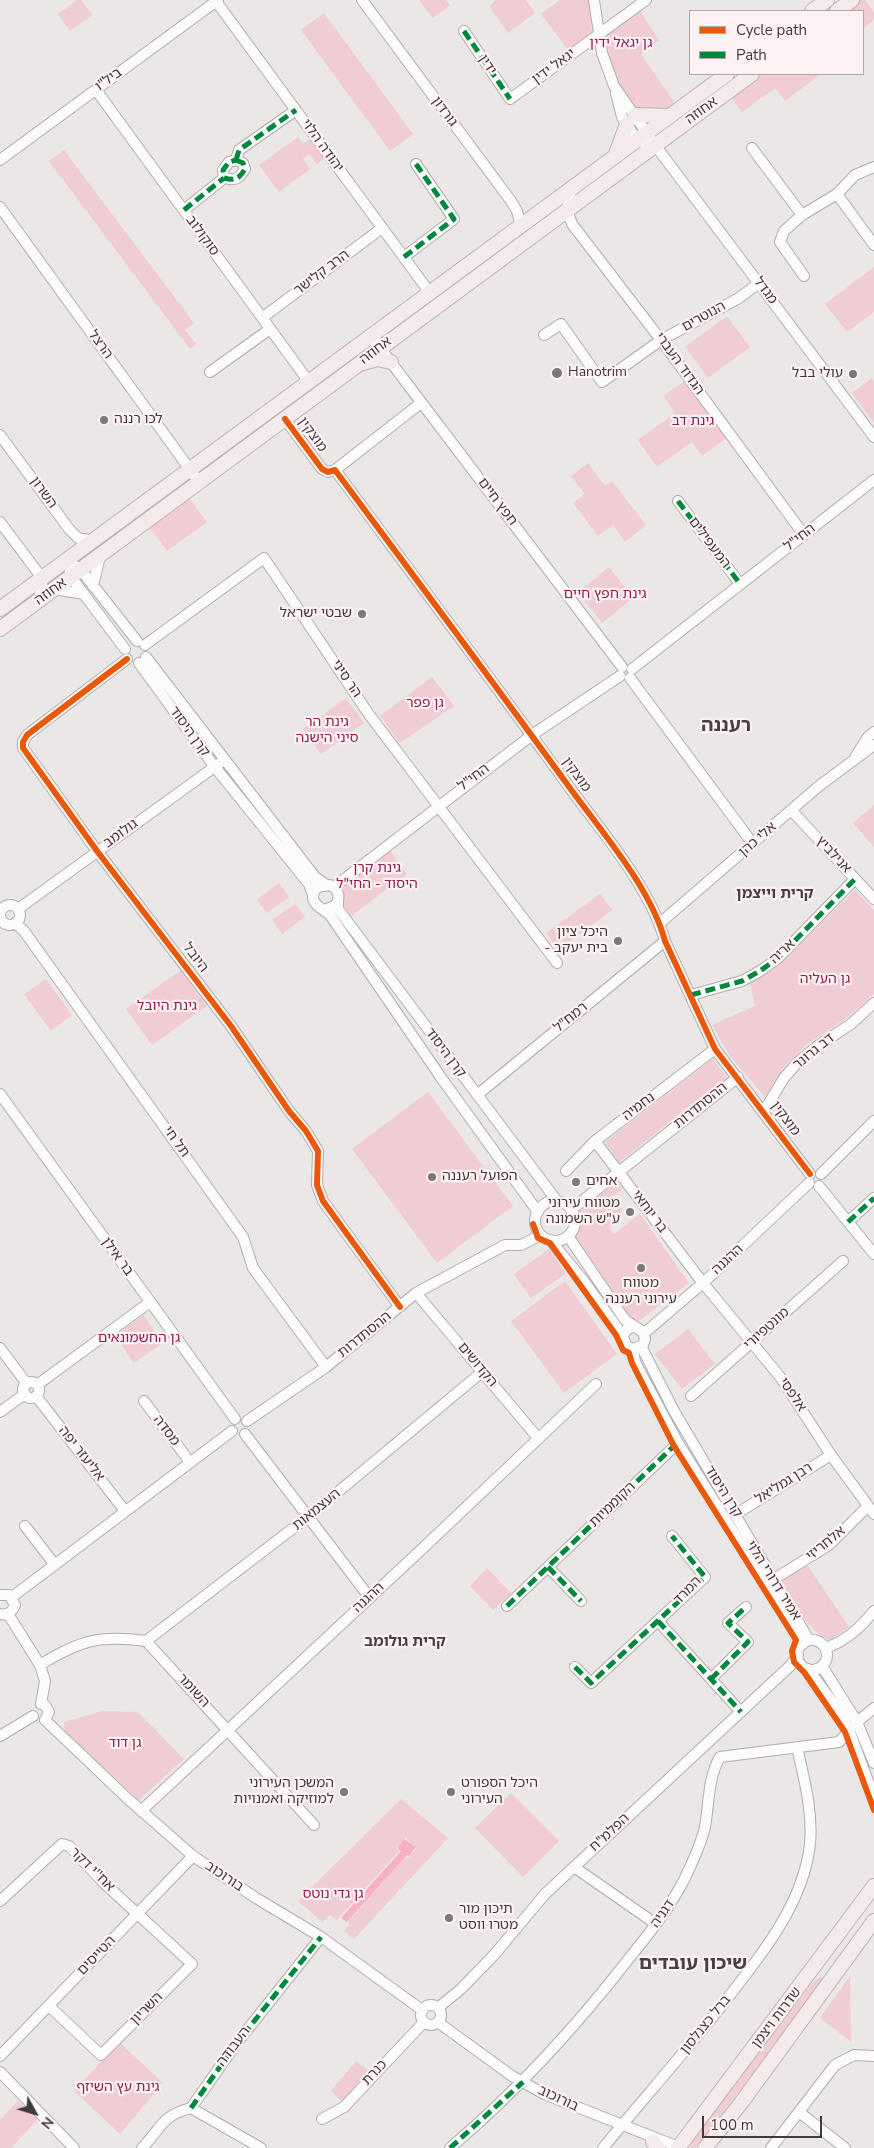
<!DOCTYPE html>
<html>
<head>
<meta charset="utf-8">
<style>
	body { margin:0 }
	#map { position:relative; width:874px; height:2148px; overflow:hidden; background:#ece7e7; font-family:"Nunito Sans",sans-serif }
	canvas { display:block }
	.legend { position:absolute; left:689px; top:10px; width:175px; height:65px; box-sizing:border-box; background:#fdf1f4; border:1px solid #b1a8aa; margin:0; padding:6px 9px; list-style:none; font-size:15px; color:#3f3b3c }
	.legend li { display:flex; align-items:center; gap:10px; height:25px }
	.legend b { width:25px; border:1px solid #b1a8aa }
	.north { position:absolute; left:10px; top:2088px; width:50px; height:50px; -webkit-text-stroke:4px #fdf1f4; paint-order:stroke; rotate:129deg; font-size:14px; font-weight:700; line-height:20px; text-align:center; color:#3f3b3c }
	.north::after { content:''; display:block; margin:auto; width:18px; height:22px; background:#3f3b3c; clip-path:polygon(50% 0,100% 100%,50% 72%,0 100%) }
	.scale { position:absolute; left:702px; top:2116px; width:120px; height:22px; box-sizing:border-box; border:2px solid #3f3b3c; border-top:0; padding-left:6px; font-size:15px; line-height:18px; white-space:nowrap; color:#3f3b3c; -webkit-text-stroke:4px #fdf1f4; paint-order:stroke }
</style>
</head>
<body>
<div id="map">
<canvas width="874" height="2148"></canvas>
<ul class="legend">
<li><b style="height:6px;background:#e8590c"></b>Cycle path</li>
<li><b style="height:6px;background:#00873e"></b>Path</li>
</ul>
<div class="north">N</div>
<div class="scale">100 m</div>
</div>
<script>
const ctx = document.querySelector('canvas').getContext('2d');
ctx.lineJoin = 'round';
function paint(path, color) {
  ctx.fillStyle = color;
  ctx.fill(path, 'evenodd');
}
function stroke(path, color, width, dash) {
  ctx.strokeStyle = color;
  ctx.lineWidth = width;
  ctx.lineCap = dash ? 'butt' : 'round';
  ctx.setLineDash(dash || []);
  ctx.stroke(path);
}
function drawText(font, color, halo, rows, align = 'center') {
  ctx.font = font + ' "Nunito Sans","Noto Sans Hebrew",sans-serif';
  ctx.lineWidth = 4.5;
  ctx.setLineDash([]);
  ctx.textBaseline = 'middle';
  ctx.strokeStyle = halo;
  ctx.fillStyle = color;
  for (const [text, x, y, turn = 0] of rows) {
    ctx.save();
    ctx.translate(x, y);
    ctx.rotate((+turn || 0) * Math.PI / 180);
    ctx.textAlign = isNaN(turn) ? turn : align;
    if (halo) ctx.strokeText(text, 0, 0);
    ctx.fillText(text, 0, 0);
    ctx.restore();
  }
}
const green = new Path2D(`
	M77 0H81L92 15 70 31 58 14Z
	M419 0H446L450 5 433 18Z
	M496 0H526L535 13 508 33 489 6Z
	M560 0H589L592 33 568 50 541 14Z
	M856 0H865L874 12V20L863 29V11H841Z
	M637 6 659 40 641 54 679 109 635 115 612 80 598 35Z
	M324 13 413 134 390 151 301 30Z
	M757 74H821L785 101 775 88 742 112 729 95Z
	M298 137 303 144 311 138 325 158 317 164 309 154 303 159 310 169 279 192 259 165Z
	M64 150 194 323 185 330 196 344 190 349 49 161Z
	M874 267V312L847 332 825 304Z
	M727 316 750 347 708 378 685 347Z
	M872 378 874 382V423L852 393Z
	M688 379 728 437 702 456 692 442 657 467 638 440 675 413 663 396Z
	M588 463 605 486 612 481 646 525 625 542 613 525 598 536 573 503 585 494 571 476Z
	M190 499 207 522 167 551 150 528Z
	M609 567 633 598 602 623 578 592Z
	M432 677 454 706 400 743 380 716Z
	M346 698 364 723 321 754 303 729Z
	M874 805V847L853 823Z
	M389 850 407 874 351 916 344 907 341 893 352 877Z
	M279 883 289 897 267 913 257 900Z
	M855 890 874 910V994L844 1020 807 1044 784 1067 765 1097 730 1056 712 1025 755 1006 750 983 787 957Z
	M600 894 612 910 558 950 546 933Z
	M295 904 305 917 282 934 272 920Z
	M181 970 207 1006 152 1045 126 1009Z
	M46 979 72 1015 51 1031 24 994Z
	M713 1059 727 1077 619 1162 605 1142Z
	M428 1092 513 1206 437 1263 352 1149Z
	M617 1182 622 1189 612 1197 623 1211 616 1217 618 1221 609 1228 614 1234 640 1214 689 1283 635 1324 627 1319 572 1236 577 1223 575 1213Z
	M549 1249 566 1273 531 1298 514 1274Z
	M565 1281 617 1354 564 1393 511 1321Z
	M143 1315 163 1343 134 1363 115 1336Z
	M688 1329 715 1364 682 1389 655 1354Z
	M806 1563 849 1627 830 1640C809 1633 791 1598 779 1580Z
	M487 1568 511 1593 493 1610 470 1586Z
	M102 1711 138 1712 184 1759 139 1800 65 1732 64 1722Z
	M511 1793 559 1841 523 1877 475 1828Z
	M401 1799 448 1838 354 1939 343 1931 350 1924 348 1922 406 1856 408 1858 417 1848 405 1838 396 1848 399 1851 337 1920 330 1915 322 1922 298 1901Z
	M822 1976 818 1990 695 2148H689L697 2134 812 1983Z
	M850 1976 851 2042 820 2018Z
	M119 2042 163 2083 120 2134 74 2091Z
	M356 2061 370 2072 343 2102 331 2091Z
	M18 2101 38 2119 11 2148H0V2120Z`);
const water = new Path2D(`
	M404 1839 416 1847 409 1856 407 1855 347 1922 341 1918 401 1851 397 1848Z`);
const minor = new Path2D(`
	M215 0 430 293
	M362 0 511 201 517 211 521 226
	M594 0 602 53 614 86 655 145 874 437
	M464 31 510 99 646 0
	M96 90 309 382
	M616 93 622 117 637 140 642 142
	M752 148 802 215
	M0 160 218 0
	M236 160 239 150 296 110
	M236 160 243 163 245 169C239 179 235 181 224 178L223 170 229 162Z
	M571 189 567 210 572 224 661 340 804 535
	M837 194 874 245
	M0 207 199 482
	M184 210 224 178
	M404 257 454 219 416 164
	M804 276 780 242 784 231 802 215 837 194 855 175 874 167
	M262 318 382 228
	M544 335 561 324 602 382 661 340 739 298 759 283
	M371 336 622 667
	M210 372 270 329
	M285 419 322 469 328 472 335 470C413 575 491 679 567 784 600 830 650 886 665 941L715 1049 810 1174
	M0 435 69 529 78 538 94 541
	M335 470 421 403
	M678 501 740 584
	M0 522 42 578V587L38 601
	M67 561 81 570 137 641
	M70 571 71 577 125 649
	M93 586 100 556
	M54 589 84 594
	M145 645 264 558 368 713 557 963
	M146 657 315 877 325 884
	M127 659 27 735 23 742V748L97 851 231 1026 289 1111 306 1131 318 1151 317 1185 323 1201 400 1307
	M139 663 214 766 309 884 313 895
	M632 669 874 480
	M630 678 753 844
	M856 756 868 737 874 732
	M792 811 874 899
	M334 887 532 735 620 676
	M338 902V909L557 1201
	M0 915a10 10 0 1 1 20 0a10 10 0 1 1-20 0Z
	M18 909 220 763
	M324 910 335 906C341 898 339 889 330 885L317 887C306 902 320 907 330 915L442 1079 538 1212
	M15 923 24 931 243 1237 253 1268 326 1367
	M660 923 819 786 874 745
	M691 995 742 981 760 971 778 958 855 879
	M0 1094 235 1419
	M477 1095 665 941
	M764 1111 784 1078 798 1062 819 1045 851 1024 874 1003
	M595 1141 703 1283 781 1378 831 1455 874 1514
	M566 1171 595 1141 715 1049
	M821 1174 874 1121
	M819 1186 874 1254
	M535 1221a20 20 0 1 1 40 0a20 20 0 1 1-40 0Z
	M571 1210 738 1077
	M848 1222 874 1198
	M568 1236 625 1320 643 1332 645 1339 643 1345 633 1349 626 1346 623 1336 627 1329 634 1327
	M551 1241 586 1284 623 1336
	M416 1293 538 1438
	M643 1332 648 1330 703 1283 809 1183
	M641 1346 674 1411 809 1640
	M0 1348 27 1384
	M633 1349 635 1362 678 1443 803 1644
	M23 1390a8 8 0 1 1 16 0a8 8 0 1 1-16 0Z
	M37 1385 150 1302
	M36 1396 125 1511
	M691 1396 843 1261
	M144 1401 190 1462
	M0 1412 25 1394
	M247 1421 326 1367 416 1293 505 1245H521L541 1235
	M245 1434 370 1598
	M736 1514 831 1455
	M25 1526 55 1565
	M548 1567 581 1601
	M779 1576 829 1545 868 1506
	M0 1595H9L15 1605C12 1612 8 1616 0 1614
	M12 1597 232 1431
	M507 1606 678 1443
	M8 1614 40 1665 45 1681 41 1704
	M658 1621 741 1712
	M797 1655a15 15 0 1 1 30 0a15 15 0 1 1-30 0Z
	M146 1641 309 1516 482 1372
	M826 1648C847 1640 860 1628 874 1611
	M40 1665C80 1640 100 1635 146 1641L314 1825
	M822 1666 857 1722 874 1763
	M575 1667 591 1683 705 1577 672 1536
	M808 1669 840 1712 849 1730 874 1797
	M711 1679 748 1642 728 1623 746 1607
	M41 1704 45 1705 49 1712 45 1720
	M45 1720 128 1799 193 1856 256 1898 321 1937 422 2010
	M0 1736 33 1716
	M141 1811 422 1549 596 1384
	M574 1867 656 1924
	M0 1901 62 1844 69 1846 104 1883 192 1964 101 2055 49 2006
	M421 2015a10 10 0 1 1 20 0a10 10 0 1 1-20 0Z
	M439 2007 461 1989 494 1955 545 1894 790 1666 798 1655
	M439 2023 512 2076 544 2094 681 2148
	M0 2056 193 1856
	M0 2072 74 2148
	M191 2108 261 2148
	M799 2112 845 2148
	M322 2119 344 2107 424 2022
	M142 2148C162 2128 160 2116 191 2108L236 2044 321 1937
	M450 2148C516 2092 574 2029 627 1961 648 1935 669 1909 684 1880 692 1863 701 1845 705 1827 709 1804 708 1777 720 1757L839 1742 857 1722 874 1708
	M603 2148C640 2103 678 2060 715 2014 753 1965 803 1909 810 1844 813 1811 804 1779 797 1747
	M771 2148 835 2065 854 2055 874 2056`);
const major = new Path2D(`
	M812 11 827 0
	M837 11 852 0
	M635 115 669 116
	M616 154 627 124
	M363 363 377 359 391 362
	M0 609 727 74
	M0 629 752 74
	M653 2142 658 2148
	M678 2148 874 1886
	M705 2148 741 2103 874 1921`);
const quiet = new Path2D(`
	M464 31 510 99
	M236 160 239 150 296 110
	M236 160 243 163 245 169C239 179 235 181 224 178L223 170 229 162Z
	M184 210 224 178
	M404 257 454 219 416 164
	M678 501 740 584
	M691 995 742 981 760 971 778 958 855 879
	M848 1222 874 1198
	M548 1567 581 1601
	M507 1606 676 1444
	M658 1621 741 1712
	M575 1667 591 1683 705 1577 672 1536
	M711 1679 748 1642 728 1623 746 1607
	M191 2108 236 2044 321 1937
	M450 2148 523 2082`);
const cycleway = new Path2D(`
	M285 419 322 469 328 472 335 470C413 575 491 679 567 784 600 830 650 886 665 941L715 1049 810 1174
	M127 659 27 735 23 742V748L97 851 231 1026 289 1111 306 1131 318 1151 317 1185 323 1201 400 1307
	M533 1224 538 1238 550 1243 616 1335 623 1350 629 1353 632 1363 674 1446 796 1640 792 1651 794 1662 804 1672 845 1732 874 1810`);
const markers = [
	[557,373,6,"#7c7778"],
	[853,374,5,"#7c7778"],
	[104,420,5,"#7c7778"],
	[362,614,5,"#7c7778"],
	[618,941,5,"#7c7778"],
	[432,1177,5,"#7c7778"],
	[576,1182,5,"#7c7778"],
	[630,1212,5,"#7c7778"],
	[641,1268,5,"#7c7778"],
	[344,1792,5,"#7c7778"],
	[451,1792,5,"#7c7778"],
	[449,1918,5,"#7c7778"]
];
const parkNames = [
	["גן יגאל ידין",621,44],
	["גינת דב",693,422],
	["גינת חפץ חיים",605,595],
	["גן פפר",425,704],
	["גינת הר",327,723],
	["סיני הישנה",327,739],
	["גינת קרן",377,869],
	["היסוד - החי\"ל",377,885],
	["גן העליה",825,980],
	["גינת היובל",167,1007],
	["גן החשמונאים",139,1339],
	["גן דוד",125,1744],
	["גן גדי נוטס",333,1895],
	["גינת עץ השיזף",118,2088]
];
const streetNames = [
	["ידין",487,65,56],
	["יגאל ידין",554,67,-36],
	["ביל\"ו",109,80,-36],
	["אחוזה",702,111,-36],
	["גורדון",444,112,54],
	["יהודה הלוי",322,146,54],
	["סוקולוב",202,236,54],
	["הרב קלישר",322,273,-37],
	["מגדל",765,291,53],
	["הנוטרים",704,317,-29],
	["הרצל",100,345,54],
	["אחוזה",376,351,-37],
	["הגדוד העברי",679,364,54],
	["מוצקין",312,435,54],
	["השרון",43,493,54],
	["חפץ חיים",497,502,53],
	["החי\"ל",800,538,-38],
	["המעפילים",709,543,53],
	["אחוזה",51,592,-36],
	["הר סיני",346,679,56],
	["קרן היסוד",189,732,54],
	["מוצקין",576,775,54],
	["החי\"ל",474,778,-37],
	["גולומב",121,834,-36],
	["אלי כהן",758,840,-41],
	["אנילביץ",833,855,47],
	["אריה",783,952,-43],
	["היובל",195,958,53],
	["רמח\"ל",571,1018,-39],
	["דב גרונר",814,1052,-39],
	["קרן היסוד",445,1053,53],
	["ההסתדרות",701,1106,-39],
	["נחמיה",639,1107,-37],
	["מוצקין",785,1119,53],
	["תל חי",176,1142,54],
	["בר יוחאי",649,1212,53],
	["בר אילן",117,1257,54],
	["ההגנה",728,1260,-43],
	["מונטפיורי",767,1329,-42],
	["ההסתדרות",365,1335,-39],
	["הקדושים",477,1365,50],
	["אלפסי",792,1395,56],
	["מסדה",166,1431,53],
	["אליעזר יפה",81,1454,52],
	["רבן גמליאל",784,1484,-32],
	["קרן היסוד",723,1492,58],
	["הקוממיות",613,1505,-44],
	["העצמאות",317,1510,-39],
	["אלחריזי",826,1544,-39],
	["אמיר דרורי הלוי",773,1581,58],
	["המרד",688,1591,-46],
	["ההגנה",369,1598,-43],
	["השומר",193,1691,47],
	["הפלמ\"ח",610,1833,-43],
	["אח''י דקר",92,1870,44],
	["בורוכוב",224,1877,34],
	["דגניה",663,1914,-55],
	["הטייסים",97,1956,-46],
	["השריון",147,2009,-45],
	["שדרות ויצמן",777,2018,-53],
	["ברל כצנלסון",706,2025,-51],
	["העבודה",234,2047,-53],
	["כנרת",375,2073,-47],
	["בורוכוב",558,2099,25]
];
const poiNames = [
	["Hanotrim",568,373],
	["עולי בבל",843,374,"right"],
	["לכו רננה",114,420],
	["שבטי ישראל",352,614,"right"],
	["היכל ציון",608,933,"right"],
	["- בית יעקב",608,949,"right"],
	["הפועל רעננה",442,1177],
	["אחים",586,1182],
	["מטווח עירוני",620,1204,"right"],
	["ע\"ש השמונה",620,1220,"right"],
	["מטווח",641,1284,"center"],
	["עירוני רעננה",641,1300,"center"],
	["המשכן העירוני",334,1784,"right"],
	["למוזיקה ואמנויות",334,1800,"right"],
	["היכל הספורט",461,1784],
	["העירוני",461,1800],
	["תיכון מור",459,1910],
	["מטרו ווסט",459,1926]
];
const neighbourhoodNames = [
	["קרית וייצמן",775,894],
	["קרית גולומב",405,1642]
];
const districtNames = [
	["רעננה",726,726],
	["שיכון עובדים",693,1964]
];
paint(green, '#f0ccd3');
paint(water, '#f9b0c2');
stroke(minor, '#b1adad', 12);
stroke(major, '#c1b1b4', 16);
stroke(minor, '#fcfbfb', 10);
stroke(major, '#f3eaec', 14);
stroke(quiet, '#00873e', 5, [10, 5]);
stroke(cycleway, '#e8590c', 6);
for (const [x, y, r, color] of markers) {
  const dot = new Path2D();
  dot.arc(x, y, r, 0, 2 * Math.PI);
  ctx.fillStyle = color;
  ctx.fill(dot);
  stroke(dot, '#fdf1f4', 2);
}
drawText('14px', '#931c49', '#fdf1f4', parkNames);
drawText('14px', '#3f3b3c', '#fdf1f4', streetNames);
drawText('14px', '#3f3b3c', '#fdf1f4', poiNames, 'left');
drawText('bold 15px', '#494042', '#fdf1f4', neighbourhoodNames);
drawText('bold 19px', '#494042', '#fdf1f4', districtNames);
</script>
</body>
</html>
